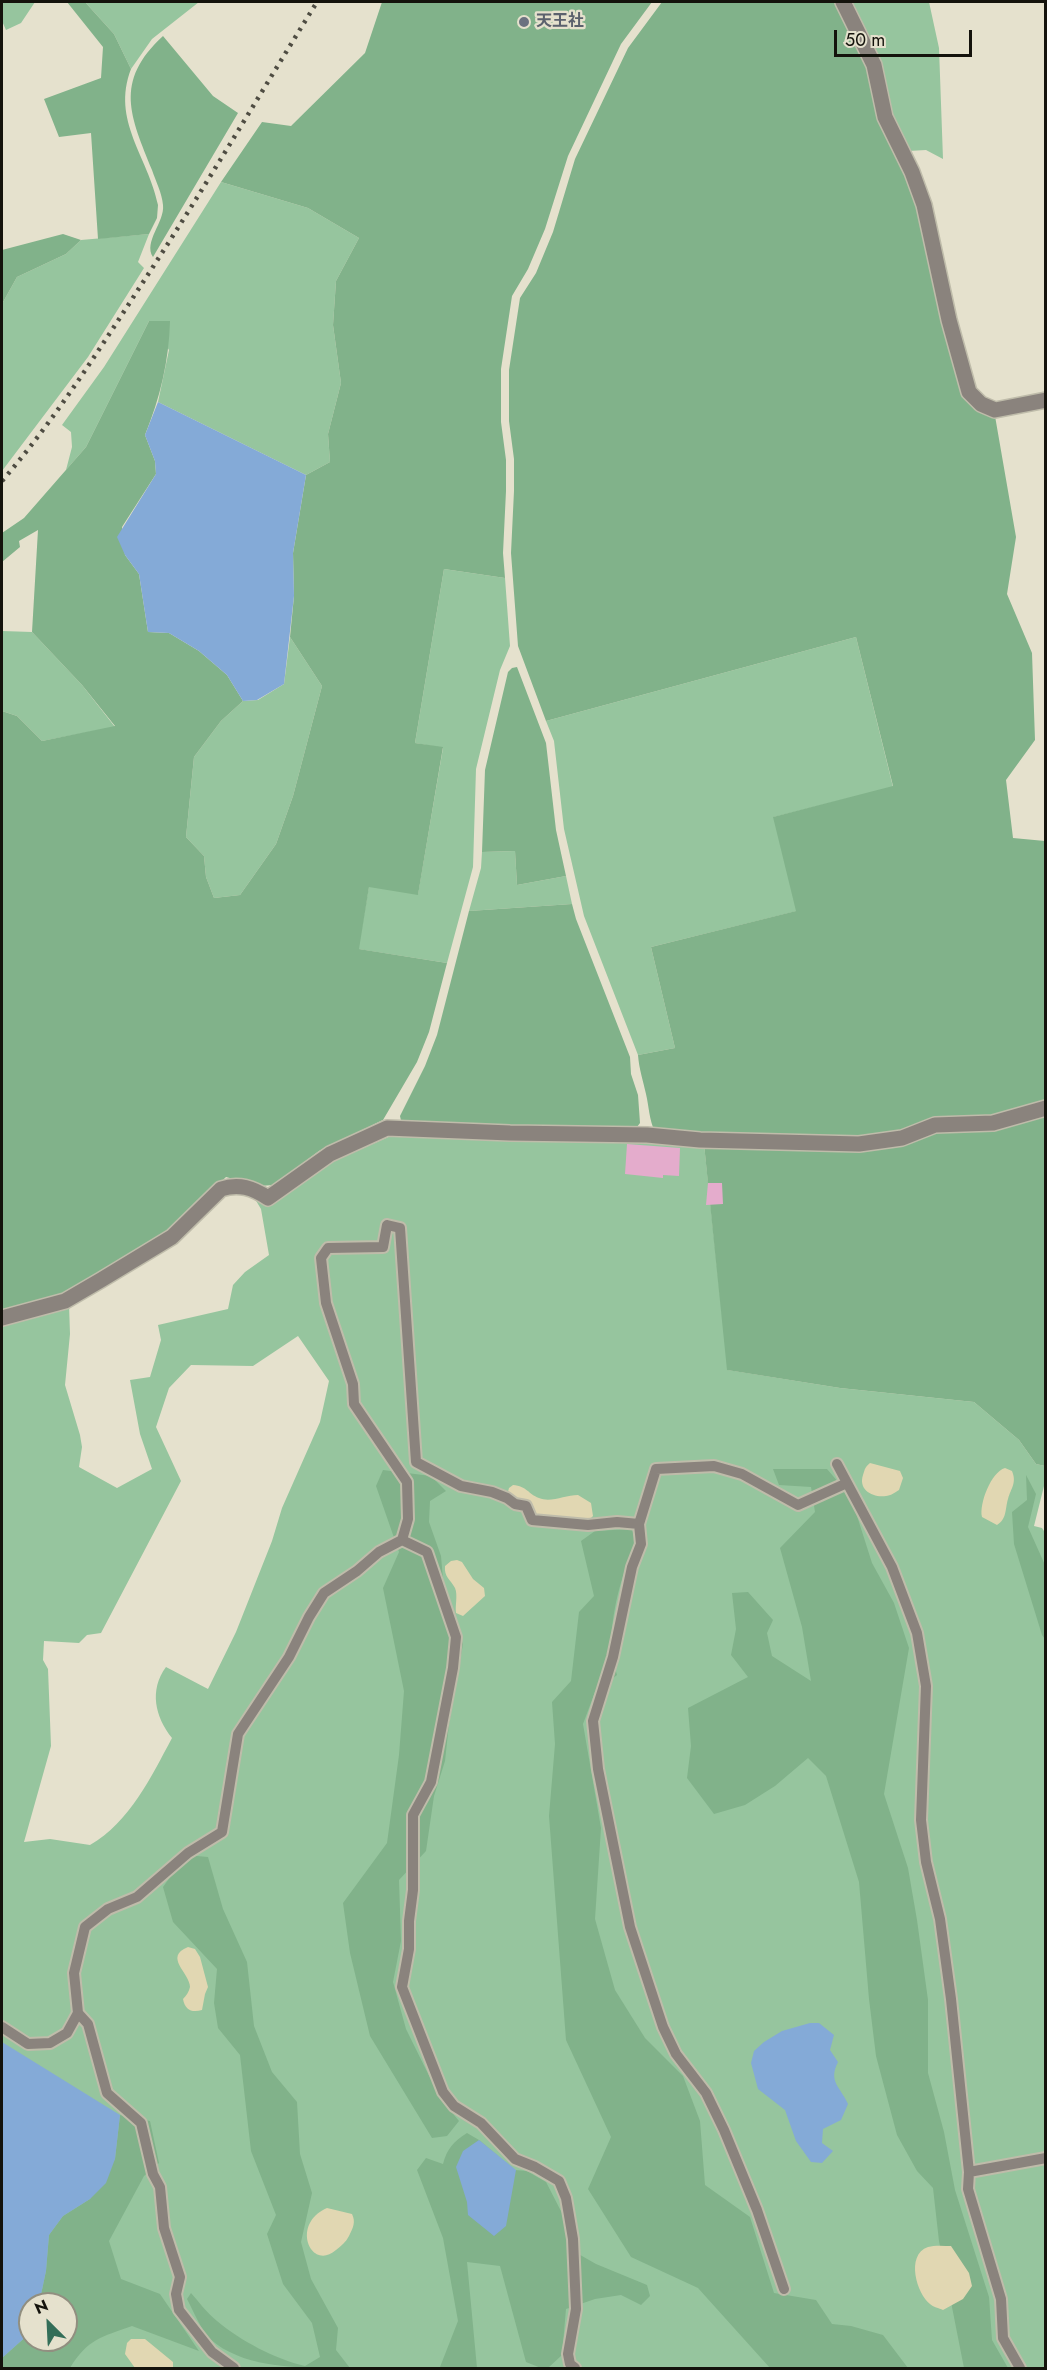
<!DOCTYPE html>
<html>
<head>
<meta charset="utf-8">
<style>
	body { margin:0 }
	#map { position:relative; width:1047px; height:2370px; overflow:hidden; background:#e5e1cd; font-family:Jost,sans-serif }
	canvas { display:block }
	.frame { position:absolute; inset:0; border:3px solid #14130c; pointer-events:none }
	.north { position:absolute; left:18px; top:2292px; width:60px; height:60px; box-sizing:border-box; background:#e5e1cd; border:2px solid #918f80; border-radius:50%; rotate:336deg; font-size:16px; font-weight:700; line-height:24px; text-align:center; color:#14130c }
	.north::after { content:''; display:block; margin:auto; width:21px; height:27px; background:#336e58; clip-path:polygon(50% 0,100% 100%,50% 72%,0 100%) }
	.scale { position:absolute; left:834px; top:30px; width:138px; height:27px; box-sizing:border-box; border:3px solid #14130c; border-top:0; padding-left:8px; font-size:18px; line-height:21px; white-space:nowrap; color:#14130c; -webkit-text-stroke:4px #e5e1cd; paint-order:stroke }
</style>
</head>
<body>
<div id="map">
<canvas width="1047" height="2370"></canvas>
<div class="frame"></div>
<div class="north">N</div>
<div class="scale">50 m</div>
</div>
<script>
const ctx = document.querySelector('canvas').getContext('2d');
ctx.lineJoin = 'round';
function paint(path, color) {
  ctx.fillStyle = color;
  ctx.fill(path, 'evenodd');
}
function stroke(path, color, width, dash) {
  ctx.strokeStyle = color;
  ctx.lineWidth = width;
  ctx.lineCap = dash ? 'butt' : 'round';
  ctx.setLineDash(dash || []);
  ctx.stroke(path);
}
function drawText(font, color, halo, rows, align = 'center') {
  ctx.font = font + ' Jost,"Noto Sans JP",sans-serif';
  ctx.lineWidth = 4.5;
  ctx.setLineDash([]);
  ctx.textBaseline = 'middle';
  ctx.strokeStyle = halo;
  ctx.fillStyle = color;
  for (const [text, x, y, turn = 0] of rows) {
    ctx.save();
    ctx.translate(x, y);
    ctx.rotate((+turn || 0) * Math.PI / 180);
    ctx.textAlign = isNaN(turn) ? turn : align;
    if (halo) ctx.strokeText(text, 0, 0);
    ctx.fillText(text, 0, 0);
    ctx.restore();
  }
}
const green = new Path2D(`
	M2 2H35L21 23 6 30 2 21Z
	M85 2H199L152 39 131 69 114 34Z
	M849 2H929L939 48 943 159 926 150 908 151 890 115Z
	M221 182 308 208 359 238 336 281 333 325 341 383 328 434 330 462 306 475 158 402 169 350 149 321 86 447 66 470 72 447 71 432 62 425 104 367Z
	M149 234 138 262 144 268 88 357 2 471V304L17 277 66 254 81 240Z
	M444 569 505 578 510 646 500 670 476 769 473 867 447 963 358 949 369 886 418 894 443 748 415 743Z
	M2 631 32 632 82 685 115 727 42 741 17 716 2 711Z
	M290 637 322 686 293 796 276 844 240 895 214 898 206 877 204 856 186 837 194 757 221 721 243 701 258 700 284 684Z
	M856 637 893 787 774 817 797 911 651 947 675 1048 638 1055 584 916 564 829 554 741 546 721Z
	M515 851 517 885 566 876 572 904 469 911 481 868 482 852Z
	M395 1134 704 1144 728 1370 840 1388 974 1402 1019 1440 1036 1464 1045 1466V1482L1034 1526 1042 1528 1046 1534 1045 2368H2V1326L69 1304 70 1334 65 1385 80 1435 82 1447 79 1467 117 1488 152 1469 140 1434 130 1380 150 1377 161 1340 158 1325 228 1309 233 1285 245 1272 269 1255 261 1209 255 1199 300 1184 334 1161ZM298 1336 329 1381 320 1422 282 1508 272 1541 236 1632 208 1689 166 1667C149 1690 155 1717 172 1738 151 1777 130 1822 90 1845L50 1839 24 1842 51 1746 48 1669 43 1660 44 1641 79 1643 87 1635 101 1633 181 1481 156 1427 169 1388 191 1365 253 1366ZM30 2304H66V2340H30Z`);
const forest = new Path2D(`
	M67 2H85L114 34 131 69C111 121 148 156 158 205L157 218 149 234 98 239 91 133 59 137 44 99 101 78 103 47Z
	M382 2H652L621 44 568 156 545 229 528 269 512 296 501 369V422L506 460V491L503 553 505 578 444 569 415 743 443 747 418 895 369 887 359 949 447 963 429 1032 417 1062 383 1120 319 1151 274 1185 259 1186 226 1177 168 1234 68 1294 2 1311V711L17 716 42 741 115 726 82 685 32 632 38 530 19 541 20 547 2 562V533L24 518 86 447 149 321H170C169 361 160 398 145 435L155 461 156 474 122 527 125 555 139 574 148 632 169 633 199 651 227 675 243 701 221 721 194 757 186 837 204 856 206 877 214 898 240 895 276 844 293 796 322 686 290 637 294 596 293 553 306 475 330 462 328 434 341 383 333 325 336 281 359 238 308 208 221 182 262 122 291 126 365 53Z
	M662 2H837L862 49 919 206 960 385 995 416 1016 537 1007 594 1032 653 1035 740 1006 780 1013 838 1045 841V1103L992 1118 859 1138 655 1132C649 1119 649 1107 646 1094 643 1080 639 1069 638 1055L675 1048 651 947 796 911 773 817 893 786 856 637 546 721 518 646 511 553 514 491V459L509 421V370L520 298 536 273 553 232 575 159 628 48Z
	M163 36 213 96 238 113 153 257C143 242 165 222 163 205 162 193 156 182 152 170 131 117 113 82 163 36Z
	M63 234 81 240 66 254 17 277 2 304V250Z
	M517 667 546 743 556 830 566 876 517 885 515 851 482 852 485 770 508 672 512 668Z
	M572 904 576 919 630 1057 631 1074 638 1095 640 1123 634 1131 402 1125 400 1116 425 1066 437 1035 469 911Z
	M1045 1114V1466L1036 1464 1019 1440 974 1402 840 1388 727 1370 704 1144 859 1149 936 1131Z
	M773 1469H827L851 1497 872 1563 894 1603 909 1648 884 1794 908 1868 917 1920 928 2000V2073L944 2132 955 2190 989 2297 992 2340 1008 2368H964L939 2241 933 2188 917 2171 897 2135 876 2056 869 1999 859 1882 826 1776 808 1758 775 1786 745 1805 714 1814 687 1778 691 1746 688 1708 748 1677 731 1655 736 1629 732 1593 748 1592 773 1620 767 1633 772 1656 811 1681 802 1627 780 1548 815 1512 811 1487 779 1485Z
	M383 1470 431 1476 446 1491 430 1501 429 1522 441 1556 443 1579 463 1644 449 1724 445 1761 434 1796 426 1851 399 1880 401 1941 393 1982 406 2029 440 2098 459 2121 447 2136 432 2138 370 2036 350 1953 343 1903 387 1843 399 1755 404 1691 383 1588 399 1552 376 1486Z
	M1026 1475 1036 1494 1028 1527 1045 1565V1639L1042 1635 1014 1544 1012 1512 1027 1500Z
	M632 1529 636 1544C621 1573 611 1615 611 1648 611 1657 615 1667 617 1675L595 1692 583 1724 601 1828 595 1919 615 1990 645 2038 683 2076 700 2121 705 2185 750 2217 774 2293 816 2300 832 2324 851 2326 883 2335 908 2368H770L698 2288 631 2257 588 2189 611 2137 566 2040 549 1816 555 1744 552 1702 571 1681 579 1612 594 1596 581 1541 595 1531Z
	M186 1855 208 1857 223 1909 247 1962 254 2026 272 2072 297 2102 300 2154 312 2193 301 2242 311 2279 338 2328 336 2350 350 2368C303 2368 245 2370 210 2339 200 2328 194 2312 187 2299L191 2293C199 2302 207 2313 217 2321 241 2341 275 2359 305 2366L320 2357 312 2323 283 2284 267 2234 276 2215 251 2151 240 2055 218 2028 214 2003 217 1969 173 1922 163 1887Z
	M120 2115 150 2121 159 2163 144 2176 109 2241 121 2279 160 2294 199 2351 132 2326C101 2337 88 2339 70 2368H2V2358L30 2333V2340H66V2304H39L46 2271 49 2235 63 2216 90 2199 115 2159Z
	M467 2133 479 2140 515 2170 527 2171 546 2182 564 2217 568 2248 596 2264 647 2285 650 2296 641 2305 621 2295 595 2299 566 2309 562 2355 548 2368H541L526 2362 500 2266 467 2262 477 2368H441L440 2367 458 2321 443 2238 417 2170 426 2158 443 2164C447 2149 453 2142 467 2133Z`);
const sand = new Path2D(`
	M870 1463 900 1471 903 1478 899 1490C896 1492 890 1496 886 1496 873 1498 858 1490 863 1475 865 1469 865 1467 870 1463Z
	M1005 1468 1012 1471C1017 1483 1011 1488 1008 1499 1005 1509 1007 1519 997 1525L982 1517C979 1504 991 1472 1005 1468Z
	M513 1485C527 1486 528 1494 539 1498 551 1503 565 1495 578 1495L591 1503 593 1516 587 1522C566 1519 498 1522 509 1488Z
	M457 1560 462 1562 473 1579 484 1588 485 1596 463 1616 456 1613C455 1605 458 1595 455 1588 450 1579 444 1577 445 1566L451 1561Z
	M188 1947 195 1949 200 1957 208 1987 205 1994 202 2010C192 2013 185 2010 183 1999 186 1996 189 1992 190 1987 190 1973 163 1957 188 1947Z
	M327 2208 352 2214C356 2222 353 2228 349 2236 346 2242 341 2246 336 2250 311 2272 290 2224 327 2208Z
	M951 2246 969 2273 972 2286 963 2299 943 2310C939 2308 933 2307 930 2304 917 2294 905 2255 928 2247 935 2245 944 2246 951 2246Z
	M131 2339H145L173 2362V2368H135L125 2354 127 2343Z`);
const water = new Path2D(`
	M158 402 306 475 293 553 294 596 284 684 257 700 243 701 227 675 199 651 169 633 148 632 139 574 125 555 117 537 156 474 155 461 145 435Z
	M810 2023H819L834 2035 830 2050 838 2062C828 2082 840 2086 848 2104L841 2120 823 2129 822 2143 833 2151 822 2163 811 2162 796 2141 785 2110 758 2089 751 2063 754 2051 764 2042 782 2031Z
	M2 2042 120 2115 115 2159 106 2183 90 2199 63 2216 49 2235 46 2271 39 2304H30V2333L2 2358Z
	M479 2140 516 2170 506 2226 494 2236 468 2215 467 2202 456 2167 463 2151Z`);
const building = new Path2D(`
	M627 1144 680 1148 679 1176 663 1175V1178L625 1174Z
	M708 1183H722L723 1204 706 1205Z`);
const lane = new Path2D(`
	M837 1464 892 1567 917 1633 926 1686 921 1820 926 1862 940 1919 951 1999 969 2172 968 2189 1001 2299 1003 2338 1020 2368
	M639 1524 641 1544 632 1567 613 1657 593 1721 598 1769 630 1927 663 2027 676 2054 706 2093 724 2130 757 2210 784 2289
	M402 1540 427 1552 456 1637 453 1668 431 1782 413 1815V1890L409 1921V1949L402 1987 443 2092 454 2106 481 2123 515 2159 535 2167 559 2181 566 2198 573 2239 576 2309 568 2354 570 2364 575 2368
	M78 2013 88 2024 107 2093 141 2123 153 2174 160 2187 164 2228 180 2277 176 2294 179 2310 212 2352 234 2368
	M2 2027 28 2044 50 2043 67 2033 78 2013 74 1973 85 1927 108 1909 137 1897 188 1853 222 1832 238 1734 289 1657 309 1617 324 1593 357 1571 379 1552 402 1540 408 1519 407 1482 354 1404 353 1384 326 1303 321 1258 328 1248 383 1247 387 1225 400 1228 416 1462 461 1486 492 1492 507 1498 515 1504 526 1506 532 1520 588 1525 617 1522 639 1524 656 1469 714 1466 742 1474 798 1505 847 1483
	M969 2172 1046 2158`);
const street = new Path2D(`
	M843 2 874 65 885 117 912 172 924 205 949 320 969 392 981 404 995 410 1046 400
	M2 1318 65 1301 101 1280 172 1237 221 1189C239 1183 253 1188 268 1198L330 1154 387 1128 510 1133 647 1135 700 1140 859 1144 902 1138 935 1125 993 1123 1046 1108`);
const rail = new Path2D(`
	M2 481C58 416 102 345 149 273 207 184 261 92 317 2`);
const markers = [
	[524,22,6,"#6b7280"]
];
const worshipNames = [
	["天王社",536,22]
];
paint(green, '#96c59e');
paint(forest, '#81b28a');
paint(sand, '#e1d7b2');
paint(water, '#84aad7');
paint(building, '#e4accc');
stroke(lane, '#bfbcaa', 14);
stroke(street, '#bfbcaa', 18);
stroke(lane, '#8a837d', 10);
stroke(street, '#8a837d', 15);
stroke(rail, '#4e4c42', 4.5, [3, 6]);
for (const [x, y, r, color] of markers) {
  const dot = new Path2D();
  dot.arc(x, y, r, 0, 2 * Math.PI);
  ctx.fillStyle = color;
  ctx.fill(dot);
  stroke(dot, '#e5e1cd', 2);
}
drawText('bold 16px', '#5b616d', '#e5e1cd', worshipNames, 'left');
</script>
</body>
</html>
